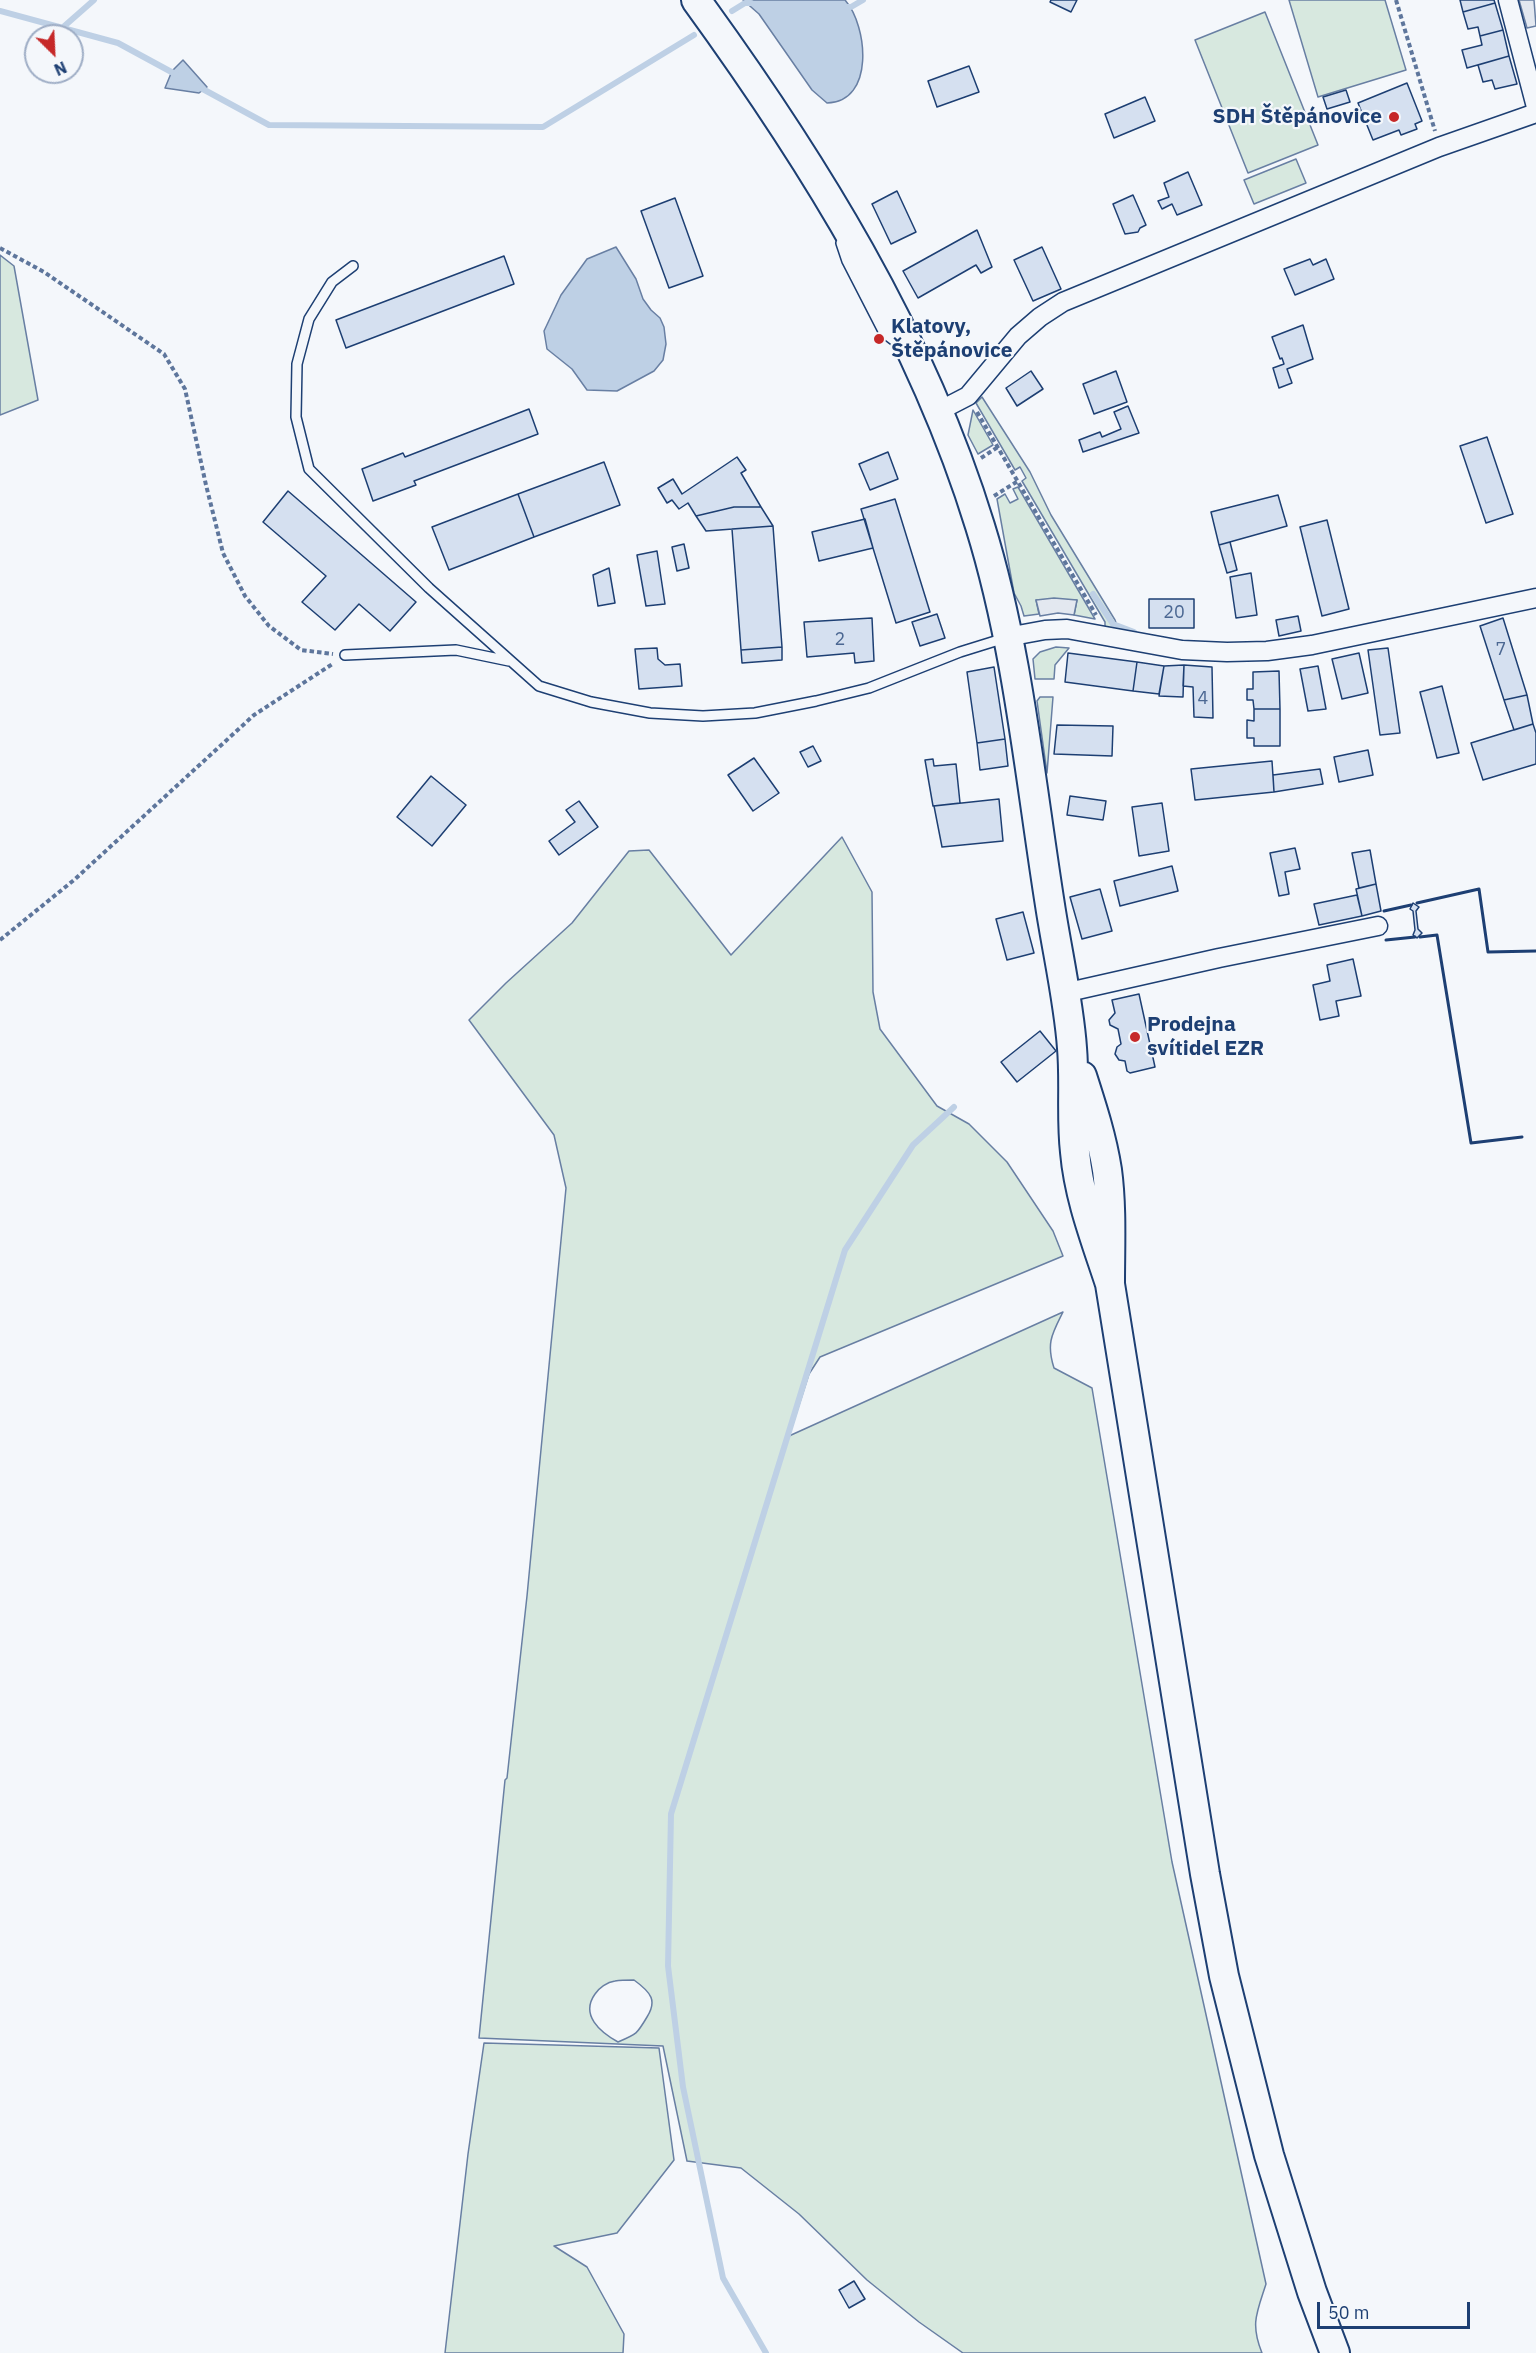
<!DOCTYPE html>
<html>
<head>
<meta charset="utf-8">
<style>
	body { margin:0 }
	#map { position:relative; width:1536px; height:2353px; overflow:hidden; background:#f4f7fb; font-family:"IBM Plex Sans",sans-serif }
	canvas { display:block }
	.north { position:absolute; left:24px; top:24px; width:60px; height:60px; box-sizing:border-box; background:#f4f7fb; border:2px solid #9eadc5; border-radius:50%; rotate:156deg; font-size:16px; font-weight:700; line-height:24px; text-align:center; color:#1d3f73 }
	.north::after { content:''; display:block; margin:auto; width:21px; height:27px; background:#c62828; clip-path:polygon(50% 0,100% 100%,50% 72%,0 100%) }
	.scale { position:absolute; left:1317px; top:2302px; width:153px; height:27px; box-sizing:border-box; border:3px solid #1d3f73; border-top:0; padding-left:8px; font-size:18px; line-height:21px; white-space:nowrap; color:#1d3f73; -webkit-text-stroke:4px #f4f7fb; paint-order:stroke }
</style>
</head>
<body>
<div id="map">
<canvas width="1536" height="2353"></canvas>
<div class="north">N</div>
<div class="scale">50 m</div>
</div>
<script>
const ctx = document.querySelector('canvas').getContext('2d');
ctx.lineJoin = 'round';
function paint(path, color) {
  ctx.fillStyle = color;
  ctx.fill(path, 'evenodd');
}
function stroke(path, color, width, dash) {
  ctx.strokeStyle = color;
  ctx.lineWidth = width;
  ctx.lineCap = dash ? 'butt' : 'round';
  ctx.setLineDash(dash || []);
  ctx.stroke(path);
}
function drawText(font, color, halo, rows, align = 'center') {
  ctx.font = font + ' "IBM Plex Sans",sans-serif';
  ctx.lineWidth = 4.5;
  ctx.setLineDash([]);
  ctx.textBaseline = 'middle';
  ctx.strokeStyle = halo;
  ctx.fillStyle = color;
  for (const [text, x, y, turn = 0] of rows) {
    ctx.save();
    ctx.translate(x, y);
    ctx.rotate((+turn || 0) * Math.PI / 180);
    ctx.textAlign = isNaN(turn) ? turn : align;
    if (halo) ctx.strokeText(text, 0, 0);
    ctx.fillText(text, 0, 0);
    ctx.restore();
  }
}
const green = new Path2D(`
	M1289 0H1385L1406 70 1318 97Z
	M1265 12 1318 145 1248 173 1195 40Z
	M1296 159 1306 183 1254 204 1244 180Z
	M0 255 14 266 38 400 0 415Z
	M982 397 1030 472 1051 515 1115 620 1119 631 1105 628V622L1022 481 1026 478 1020 467 1015 470 976 403Z
	M973 410 993 445 978 454 968 435Z
	M1018 487 1095 619 1074 615 1077 600H1036L1039 614 1024 616 1021 606 1014 593 997 499 1005 494 1010 503 1018 499 1013 489Z
	M1056 647 1069 648 1055 665 1054 679H1035L1033 659 1040 652Z
	M1040 697H1053L1047 773 1037 701Z
	M842 837 872 892 873 992 880 1029 937 1106 969 1124 1007 1162 1053 1231 1063 1256 820 1357 809 1374 789 1436 1063 1312C1052 1334 1046 1343 1054 1368L1092 1388 1172 1862 1266 2284C1257 2312 1250 2324 1262 2353H963L919 2322 867 2280 799 2214 741 2168 687 2161 663 2046 479 2038 505 1780 507 1778 527 1596 566 1188 554 1135 469 1020 506 983 572 923 629 851 649 850 731 955ZM634 1980C652 1993 657 2001 647 2017 637 2034 637 2034 618 2042 600 2032 580 2015 595 1994 599 1988 607 1982 615 1981 621 1980 628 1980 634 1980Z
	M484 2043 659 2048 674 2160 617 2233 554 2246 587 2267 624 2334 623 2353H445L468 2154Z`);
const parking = new Path2D(`
	M1519 0H1534L1536 26 1527 28Z
	M1054 598 1077 600 1074 615 1058 613 1040 616 1036 600Z`);
const water = new Path2D(`
	M743 0H845C868 26 875 102 827 103L812 90 759 14Z
	M183 60 207 87 199 93 165 88 172 71Z
	M616 247 636 279 643 299 651 310 660 318 664 327 666 344 663 360 654 371 617 391 587 390 572 369 547 349 544 331 561 295 587 259Z`);
const stream = new Path2D(`
	M845 7H851L863 0
	M0 11 118 43 177 75
	M732 11 745 3H751
	M61 29 94 0
	M199 87 269 125 543 127 694 35
	M1093 594 1113 624 1134 632
	M766 2353 723 2278 683 2087 668 1966 671 1814 845 1250 913 1145 954 1107`);
const building = new Path2D(`
	M1051 0H1077L1071 12 1050 2Z
	M1460 0H1494L1495 3 1463 12Z
	M1495 3 1503 30 1480 36 1478 27 1468 29 1463 12Z
	M1503 30 1509 56 1467 68 1462 50 1482 45 1480 36Z
	M1509 56 1517 84 1495 89 1492 80 1483 82 1478 65Z
	M969 66 979 92 937 107 928 81Z
	M1407 83 1422 121 1415 124 1417 129 1401 135 1399 130 1373 140 1358 103Z
	M1346 90 1350 102 1327 109 1323 97Z
	M1145 97 1155 121 1114 138 1105 114Z
	M1188 172 1202 205 1177 215 1172 204 1162 209 1158 201 1169 197 1164 183Z
	M897 191 916 232 891 244 872 204Z
	M1133 195 1146 225 1140 228 1138 232 1125 234 1113 204Z
	M675 198 703 276 669 288 641 211Z
	M977 230 992 267 981 273 976 265 918 298 903 271Z
	M1042 247 1061 289 1033 301 1014 260Z
	M504 256 514 284 346 348 336 320Z
	M1310 259 1313 265 1326 259 1334 279 1295 295 1284 269Z
	M1303 325 1313 359 1287 369 1292 383 1279 388 1273 368 1284 364 1282 358 1280 359 1272 337Z
	M1031 371 1043 389 1017 406 1006 388Z
	M1116 371 1127 402 1094 414 1083 384Z
	M1128 406 1139 433 1083 452 1079 440 1100 432 1102 437 1121 429 1114 412Z
	M529 409 538 434 414 481 416 485 373 501 362 469 403 453 405 457Z
	M1487 437 1513 514 1486 523 1460 446Z
	M888 452 898 479 870 490 859 464Z
	M737 457 746 470 741 473 761 507H734L696 516 688 503 679 509 672 500 667 503 658 488 673 479 682 494Z
	M604 462 620 505 534 537 518 494Z
	M288 491 416 602 390 631 359 604 335 630 302 602 326 576 263 522Z
	M518 494 534 537 449 570 432 527Z
	M1278 495 1287 526 1219 545 1211 512Z
	M895 499 930 612 896 623 861 509Z
	M734 507H761L773 526 706 531 696 516Z
	M865 519 873 548 819 561 812 532Z
	M1327 520 1349 609 1322 616 1300 527Z
	M773 526 782 647 741 650 732 529Z
	M1230 542 1237 570 1227 573 1219 545Z
	M684 544 689 568 677 571 672 547Z
	M657 551 665 604 646 606 637 555Z
	M609 568 615 603 598 606 593 575Z
	M1251 573 1257 615 1236 618 1230 577Z
	M1149 599H1194V628H1149Z
	M937 614 945 638 920 646 912 622Z
	M1298 616 1301 631 1279 636 1276 620Z
	M872 618 874 661 855 663 854 653 807 657 804 622Z
	M1503 618 1527 695 1504 700 1480 626Z
	M782 647V660L742 663 741 650Z
	M657 648 658 659 665 665 680 664 682 686 639 689 635 649Z
	M1388 648 1400 733 1380 735 1368 650Z
	M1068 653 1137 662 1133 691 1065 682Z
	M1359 653 1368 693 1342 699 1332 659Z
	M1137 662 1164 666 1159 694 1133 691Z
	M1184 665 1212 667 1213 718 1194 717 1193 687 1183 686Z
	M1184 665 1183 697 1159 696 1164 666Z
	M1318 666 1326 709 1308 711 1300 669Z
	M994 667 1005 739 977 743 967 672Z
	M1279 671 1280 709H1254L1253 700H1247V689H1253V672Z
	M1442 686 1459 753 1437 758 1420 692Z
	M1527 695 1533 724 1514 730 1504 700Z
	M1254 709H1280V746H1254V738H1247V720L1254 721Z
	M1533 724 1536 733V764L1483 780 1471 743Z
	M1057 725 1113 726 1112 756 1054 754Z
	M1005 739 1008 766 980 770 977 743Z
	M813 746 821 761 808 767 800 752Z
	M1368 750 1373 775 1339 782 1334 757Z
	M754 758 779 793 753 811 728 775Z
	M933 759 934 766 956 764 960 803 933 806 925 760Z
	M1272 761 1274 792 1195 800 1191 769Z
	M1320 769 1323 784 1274 792 1273 775Z
	M431 776 466 805 432 846 397 817Z
	M1070 796 1106 801 1103 820 1067 815Z
	M999 799 1003 841 942 847 934 806Z
	M579 801 598 827 559 855 549 841 575 822 566 810Z
	M1162 803 1169 851 1139 856 1132 807Z
	M1295 848 1300 869 1285 872 1289 894 1279 896 1270 853Z
	M1370 850 1376 884 1359 888 1352 853Z
	M1172 866 1178 891 1120 906 1114 881Z
	M1376 884 1381 911 1362 916 1356 889Z
	M1100 889 1112 931 1082 939 1070 897Z
	M1357 895 1362 916 1319 925 1314 904Z
	M1413 903 1419 907 1416 911 1418 929 1422 933 1417 938 1413 935 1415 930 1413 911 1410 909Z
	M1023 912 1034 953 1007 960 996 919Z
	M1353 959 1361 996 1336 1001 1339 1016 1320 1020 1313 985 1330 981 1327 965Z
	M1139 994 1155 1067 1130 1073 1127 1071 1125 1061 1119 1060 1115 1054 1117 1047 1121 1044 1118 1029 1110 1025 1109 1020 1115 1013 1112 1000Z
	M1040 1031 1056 1051 1017 1082 1001 1062Z
	M854 2281 865 2299 849 2308 839 2290Z`);
const path = new Path2D(`
	M1396 0 1435 131
	M0 248 44 272 164 354 185 389 206 485 223 553 245 596 269 626 301 650 333 654
	M977 412 1096 615
	M981 458 998 447
	M994 496 1018 481
	M0 940 74 880 254 715 334 663`);
const lane = new Path2D(`
	M841 243 847 261 884 333 896 342
	M353 266 332 282 309 319 297 364 296 417 309 469 429 588 539 686 591 702 650 713 703 716 755 713 816 701 869 688 960 652 1005 638
	M345 655 456 650 509 661`);
const street = new Path2D(`
	M1508 0 1536 107
	M939 411 968 396 1018 336 1040 317 1063 302 1439 147 1536 113
	M1007 637 1045 630 1067 629 1182 650 1227 652 1267 651 1312 645 1536 598
	M1064 993 1219 958 1378 926`);
const primary = new Path2D(`
	M696 0C813 161 921 334 980 526 1018 648 1030 779 1050 905 1057 951 1069 1003 1072 1048 1075 1083 1071 1117 1075 1152 1079 1198 1096 1241 1110 1284
	M1082 1076C1092 1107 1102 1138 1107 1170 1112 1207 1110 1246 1110 1284L1205 1874 1224 1976 1269 2155 1312 2292 1335 2353`);
const wall = new Path2D(`
	M1417 903 1479 889 1488 952 1536 951
	M1384 911 1411 905
	M1420 937 1437 935 1471 1143 1522 1137
	M1386 940 1415 937`);
const markers = [
	[1394,117,6,"#c62828"],
	[879,339,6,"#c62828"],
	[1135,1037,6,"#c62828"]
];
const numberNames = [
	["20",1174,613],
	["2",840,640],
	["7",1501,650],
	["4",1203,699]
];
const poiNames = [
	["SDH Štěpánovice",1382,117,"right"],
	["Klatovy,",891,327],
	["Štěpánovice",891,351],
	["Prodejna",1147,1025],
	["svítidel EZR",1147,1049]
];
paint(green, '#d7e8df');
stroke(green, '#687fa3', 1.5);
paint(parking, '#e3e8f0');
stroke(parking, '#687fa3', 1.5);
paint(water, '#bed0e5');
stroke(water, '#687fa3', 1.5);
stroke(stream, '#bed0e5', 6);
paint(building, '#d5e0f0');
stroke(building, '#1d3f73', 1.5);
stroke(lane, '#1d3f73', 12);
stroke(street, '#1d3f73', 21);
stroke(primary, '#1d3f73', 32);
stroke(path, '#5e769c', 4, [4.5, 3]);
stroke(lane, '#f4f7fb', 9);
stroke(street, '#f4f7fb', 18);
stroke(primary, '#f4f7fb', 28);
stroke(wall, '#1d3f73', 3);
for (const [x, y, r, color] of markers) {
  const dot = new Path2D();
  dot.arc(x, y, r, 0, 2 * Math.PI);
  ctx.fillStyle = color;
  ctx.fill(dot);
  stroke(dot, '#f4f7fb', 2);
}
drawText('18px', '#4b6792', null, numberNames);
drawText('bold 21px', '#1d3f73', '#f4f7fb', poiNames, 'left');
</script>
</body>
</html>
